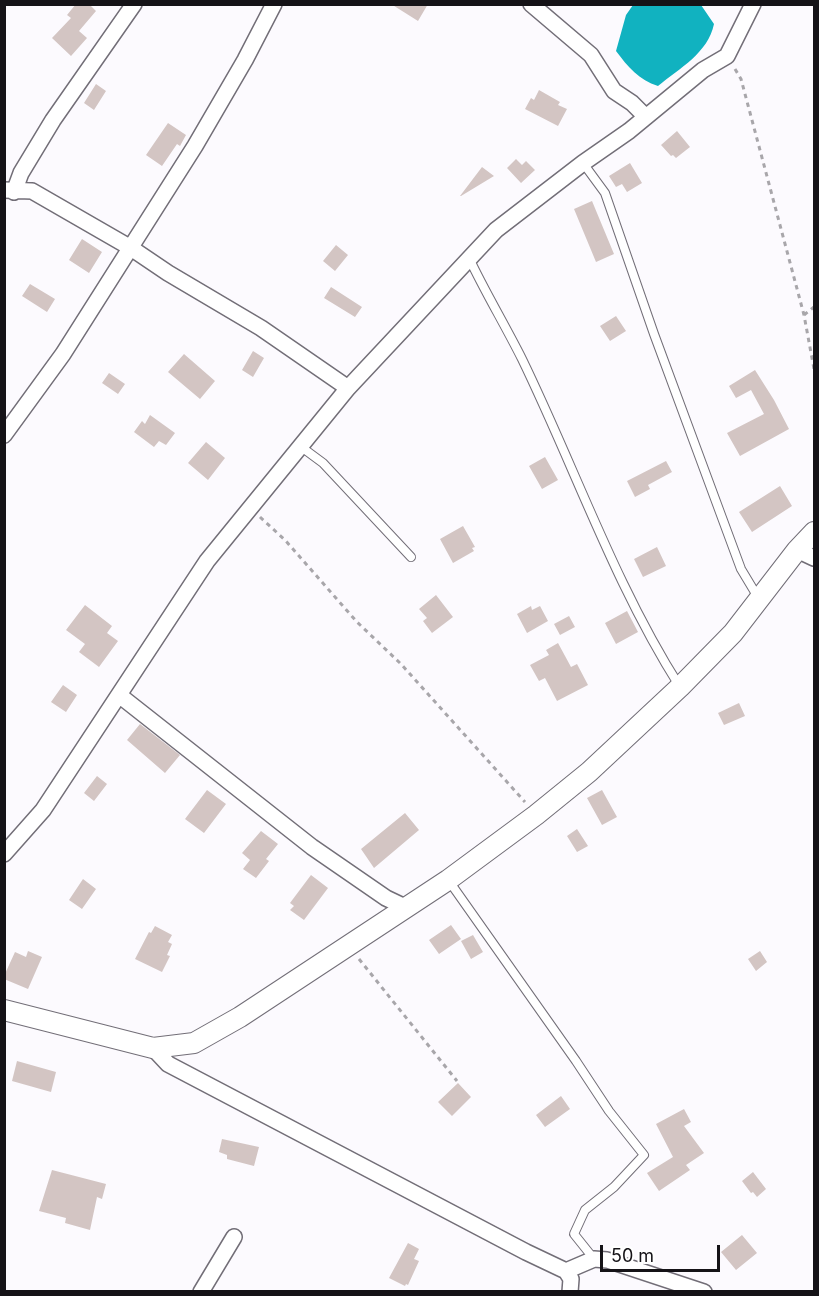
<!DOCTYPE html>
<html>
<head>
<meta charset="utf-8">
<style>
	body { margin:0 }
	#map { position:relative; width:819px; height:1296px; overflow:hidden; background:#fcfafe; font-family:Inter,sans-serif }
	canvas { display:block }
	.frame { position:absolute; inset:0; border:6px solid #151317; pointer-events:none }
	.scale { position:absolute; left:600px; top:1245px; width:120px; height:27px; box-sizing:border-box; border:3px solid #151317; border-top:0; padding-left:8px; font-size:18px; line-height:21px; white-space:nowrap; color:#151317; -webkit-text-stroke:4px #fff; paint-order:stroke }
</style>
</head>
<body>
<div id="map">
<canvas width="819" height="1296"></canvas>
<div class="frame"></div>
<div class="scale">50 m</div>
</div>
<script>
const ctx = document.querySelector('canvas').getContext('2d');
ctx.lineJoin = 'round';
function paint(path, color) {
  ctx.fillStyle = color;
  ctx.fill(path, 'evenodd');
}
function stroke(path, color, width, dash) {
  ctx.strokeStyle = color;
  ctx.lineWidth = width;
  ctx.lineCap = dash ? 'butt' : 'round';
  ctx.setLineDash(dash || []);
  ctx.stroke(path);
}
const water = new Path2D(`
	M633 5H701L714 24C708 53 680 68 658 86 639 80 628 67 616 51L626 15Z`);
const building = new Path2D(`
	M76 4H89L96 11 79 31 87 38 71 56 52 38 71 18 67 15Z
	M391 4H428L418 21Z
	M96 84 106 91 94 110 84 103Z
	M539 90 560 102 558 105 567 109 558 126 525 109 531 98 534 100Z
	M168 123 186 135 180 146 177 144 162 166 146 155Z
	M677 131 690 147 676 158 673 155 671 156 661 145Z
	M516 159 522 165 526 161 535 170 521 183 507 168Z
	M630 163 642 183 627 192 622 184 616 187 609 176Z
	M482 167 494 176 461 196H460Z
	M592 201 614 254 596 262 574 209Z
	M82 239 102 252 89 273 69 260Z
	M336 245 348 255 335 271 323 261Z
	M30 284 55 299 47 312 22 296Z
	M331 287 362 307 355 317 324 298Z
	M616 316 626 331 610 341 600 326Z
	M253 351 264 358 253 377 242 370Z
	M184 354 215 381 200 399 168 372Z
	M755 370 774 400 789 429 740 456 727 433 764 414 751 390 736 398 729 386Z
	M109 373 125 384 118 394 102 383Z
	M150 415 175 433 166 445 159 441 154 447 134 432 142 421 145 424Z
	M206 442 225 458 208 480 188 463Z
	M545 457 558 480 542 489 529 466Z
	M666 461 672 472 648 485 650 489 635 497 627 481Z
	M780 486 792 506 752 532 739 512Z
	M463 526 475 547 472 548 474 551 453 563 440 539Z
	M657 547 666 566 643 577 634 559Z
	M436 595 453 617 432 633 423 621 427 618 419 609Z
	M85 605 112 626 107 633 118 641 99 667 79 652 85 644 66 630Z
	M531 606 532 610 540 606 548 621 527 633 517 614Z
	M627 611 638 632 616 644 605 623Z
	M569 616 575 627 560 635 554 624Z
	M558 643 571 667 577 664 588 685 557 701 545 678 539 681 530 665 549 655 546 650Z
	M63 685 77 695 66 712 51 702Z
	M739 703 745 716 724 725 718 713Z
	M140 724 180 755 165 773 127 740Z
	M97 776 107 784 94 801 84 793Z
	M207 790 226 804 204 833 185 819Z
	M602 790 617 817 602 825 587 798Z
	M405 813 419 830 374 868 361 849Z
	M577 829 588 846 577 852 567 836Z
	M261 831 278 844 266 859 269 861 256 878 243 869 250 860 242 853Z
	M311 875 328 888 304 920 290 910 294 906 290 903Z
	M83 879 96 889 82 909 69 900Z
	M451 925 461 939 439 954 429 940Z
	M155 926 172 935 168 942 172 944 167 955 170 956 162 972 135 959 149 932 151 933Z
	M473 935 483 952 471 959 461 941Z
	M28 951 42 957 28 989 4 979V976L15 952 26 957Z
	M760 951 767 962 756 971 748 959Z
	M17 1061 56 1072 51 1092 12 1081Z
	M458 1083 471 1097 452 1116 438 1102Z
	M561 1096 570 1109 545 1127 536 1115Z
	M684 1109 691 1122 684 1126 704 1153 686 1165 690 1170 659 1191 647 1173 673 1157 656 1124Z
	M222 1139 259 1147 254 1166 227 1159V1155L219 1152Z
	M52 1170 106 1184 102 1199 97 1197 90 1230 65 1223 66 1218 39 1211Z
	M753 1172 766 1189 757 1197 753 1192 751 1193 742 1181Z
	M742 1235 757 1253 736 1270 721 1252Z
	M408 1243 419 1249 414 1259 419 1261 408 1285 406 1284 405 1286 389 1278Z`);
const path = new Path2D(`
	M735 69 741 79 804 315 814 369
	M804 315 814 307
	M260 517 285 540 357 622 401 664 525 802
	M359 959 457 1081`);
const service = new Path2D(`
	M583 163 605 193 654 334 741 569 759 599
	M469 258C485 292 505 325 522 359 575 468 615 585 680 687
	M300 446 323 463 411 557
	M449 881 576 1061 609 1111 644 1155 614 1187 585 1210 574 1234 594 1259`);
const minor = new Path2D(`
	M531 4 591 55 614 91 632 103 646 117
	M4 190 32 191 131 248 168 273 261 328 348 388
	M14 192 21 173 53 120 134 4
	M4 435 63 354 195 146 245 60 274 4
	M797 550 814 558
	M119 695 312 847 386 898 407 908
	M4 854 43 810 207 561 348 388 496 230 583 163 629 131 703 70 727 56 753 4
	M153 1048 168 1064 526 1252 566 1271 571 1279 570 1292
	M566 1271 594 1259 607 1260 704 1292
	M201 1292 234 1237`);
const tertiary = new Path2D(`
	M4 1010 153 1048 194 1043 240 1017 448 880 536 815 589 772 680 687 733 633 797 550 814 532`);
paint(water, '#11b2c0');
paint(building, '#d3c5c3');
stroke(service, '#726e77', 10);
stroke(minor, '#726e77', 18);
stroke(tertiary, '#726e77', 22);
stroke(path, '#a8a6aa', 3, [4.5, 4.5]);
stroke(service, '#fff', 8);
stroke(minor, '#fff', 15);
stroke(tertiary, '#fff', 20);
</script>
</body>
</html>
